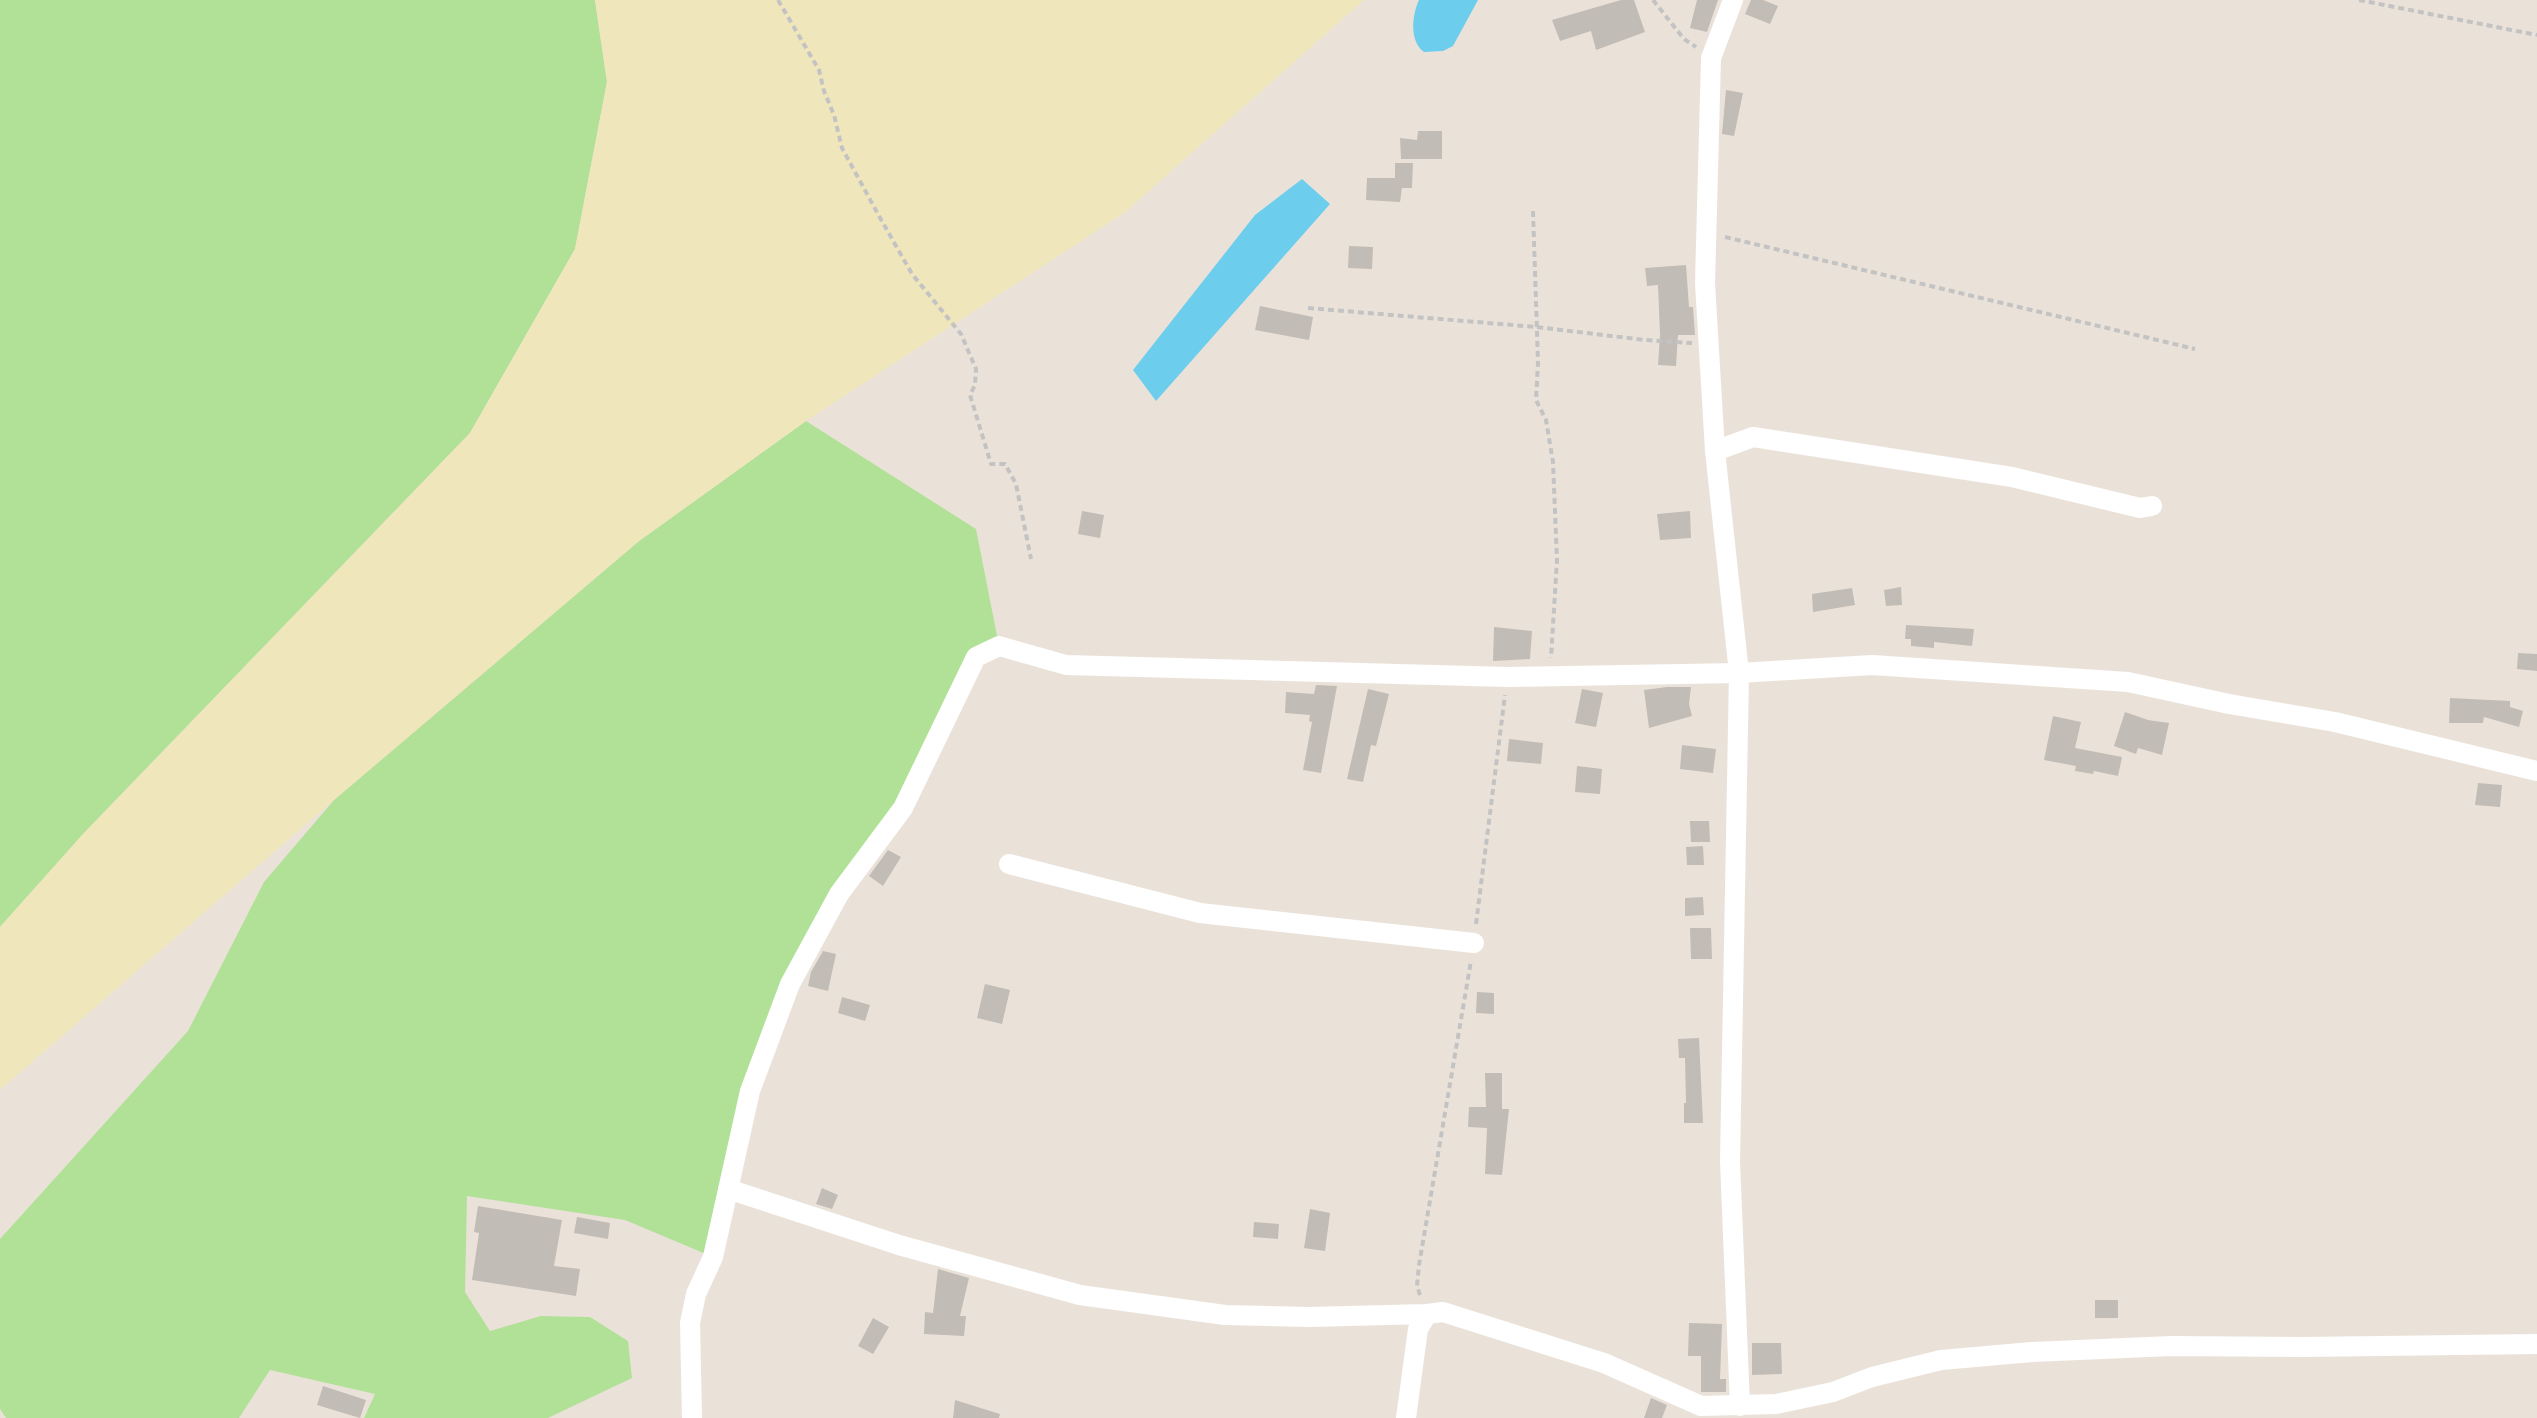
<!DOCTYPE html>
<html>
<head>
<meta charset="utf-8">
<style>
	body { margin:0 }
	canvas { display:block; background:#eae2d9 }
</style>
</head>
<body>
<canvas width="2537" height="1418"></canvas>
<script>
const ctx = document.querySelector('canvas').getContext('2d');
ctx.lineJoin = 'round';
function paint(path, color) {
  ctx.fillStyle = color;
  ctx.fill(path, 'evenodd');
}
function stroke(path, color, width, dash) {
  ctx.strokeStyle = color;
  ctx.lineWidth = width;
  ctx.lineCap = dash ? 'butt' : 'round';
  ctx.setLineDash(dash || []);
  ctx.stroke(path);
}
const green = new Path2D(`
	M0 0H595L607 82 575 249 470 433 84 833 0 927Z
	M806 421 976 529 999 646 976 657 903 808 790 984 713 1257 625 1220 467 1196 465 1292 490 1331 541 1316 590 1317 628 1341 632 1378 548 1418H364L375 1394 270 1370 239 1418H6L0 1409V1239L188 1031 264 882 334 800 639 541Z`);
const sand = new Path2D(`
	M595 0H1364L1124 213 806 421 639 541 334 800 0 1090V927L84 833 470 433 575 249 607 82Z`);
const water = new Path2D(`
	M1419 0H1478L1453 46 1443 51 1424 52C1409 41 1412 15 1419 0Z
	M1302 179 1330 204 1156 401 1133 370 1255 215Z`);
const building = new Path2D(`
	M1621 0H1634L1645 32 1596 50 1591 31 1560 41 1552 20Z
	M1697 0H1718L1707 32 1690 28Z
	M1751 0H1763L1778 6 1770 24 1745 14Z
	M1726 90 1743 93 1734 136 1722 134Z
	M1418 131H1442V159H1401L1400 138 1417 140Z
	M1395 163H1413L1412 188H1402L1400 202 1366 200 1367 178H1395Z
	M1349 246 1373 247 1372 269 1348 268Z
	M1686 265 1689 307H1693L1695 335H1678L1676 366 1658 365 1660 335 1658 285 1647 286 1645 268Z
	M1260 306 1313 317 1309 340 1255 330Z
	M1082 511 1104 515 1100 538 1078 534Z
	M1690 511 1691 538 1660 540 1657 514Z
	M1901 587 1902 605 1886 606 1884 590Z
	M1852 588 1855 605 1813 612 1812 594Z
	M1906 625 1974 629 1972 646 1934 642V648L1911 646V639H1905Z
	M1494 627 1532 631 1530 659 1493 661Z
	M2518 653 2537 654V671L2517 669Z
	M1316 685 1337 686 1321 773 1303 770 1312 722 1309 721 1310 715 1285 713 1286 692 1314 694Z
	M1667 687H1691L1689 704 1692 716 1649 728 1644 690Z
	M1368 689 1389 694 1376 746 1371 745 1363 782 1347 779Z
	M1582 689 1603 693 1596 727 1575 723Z
	M2450 698 2510 701V707L2523 711 2519 727 2484 717 2483 723H2449Z
	M2125 712 2148 720 2169 723 2162 755 2138 748 2136 754 2114 746Z
	M2053 716 2081 722 2075 748 2122 757 2118 776 2094 771 2093 774 2075 771 2076 766 2044 760Z
	M1509 739 1543 743 1541 764 1507 761Z
	M1682 745 1716 749 1713 773 1680 769Z
	M1577 766 1602 769 1600 794 1575 792Z
	M2478 783 2502 785 2500 807 2475 805Z
	M1690 821H1709L1710 842H1691Z
	M1703 846 1704 865H1687L1686 847Z
	M888 850 901 857 883 886 869 876Z
	M1703 897 1704 915 1685 916V898Z
	M1690 928H1711L1712 959H1691Z
	M823 951 836 954 828 991 808 986 811 972Z
	M985 984 1010 990 1002 1024 977 1018Z
	M1477 992 1494 993V1014L1476 1013Z
	M842 997 870 1005 865 1021 838 1013Z
	M1699 1038 1703 1123H1684V1103H1686L1685 1058H1679L1678 1039Z
	M1485 1073H1502V1109H1509L1502 1175 1485 1174 1487 1128 1468 1127 1469 1107H1486Z
	M822 1188 838 1195 832 1209 816 1204Z
	M478 1206 562 1220 554 1266 580 1269 576 1296 472 1280 479 1233 474 1232Z
	M1310 1209 1330 1213 1325 1251 1304 1248Z
	M577 1217 610 1223 608 1239 574 1233Z
	M1254 1222 1279 1224 1278 1239 1253 1237Z
	M938 1269 969 1278 960 1316H966L964 1336 924 1334 925 1312 933 1313Z
	M2095 1300H2118V1318H2095Z
	M873 1318 889 1327 873 1354 858 1346Z
	M1689 1323 1722 1324 1720 1379H1726V1392H1701V1356H1688Z
	M1752 1343H1781L1782 1374 1752 1375Z
	M323 1386 366 1400 360 1418 317 1405Z
	M1651 1398 1667 1405 1662 1418H1644Z
	M955 1400 1000 1414 999 1418H953Z`);
const path = new Path2D(`
	M778 0 819 70 824 91 834 115 842 148 879 216 912 274 961 334 976 369 975 385 970 395 991 464H1005L1016 484 1031 559
	M1653 0 1684 39 1696 47
	M2359 0 2537 35
	M1533 211 1538 362 1536 400 1546 420 1553 462 1557 560 1551 658
	M1725 237 2195 349
	M1308 308 1536 327 1645 340 1692 343
	M1476 924 1505 695
	M1420 1295 1417 1286 1419 1265 1471 961`);
const minor = new Path2D(`
	M1733 0 1711 58 1705 283 1715 451 1739 673 1730 1161 1740 1406
	M1715 451 1753 437 2012 477 2140 508 2152 506
	M1009 864 1200 913 1474 943
	M728 1189 899 1245 1080 1295 1225 1315 1309 1317 1427 1314
	M692 1418 690 1323 696 1294 713 1257 750 1091 790 984 839 894 903 808 976 657 999 646 1066 665 1508 677 1739 673 1872 665 2128 682 2229 704 2335 722 2537 771
	M1406 1418 1418 1329 1427 1314 1443 1312 1604 1363 1701 1406 1776 1404 1833 1392 1872 1377 1941 1360 2032 1352 2172 1346 2302 1347 2537 1344`);
paint(green, '#b1e196');
paint(sand, '#f0e6bc');
paint(water, '#6cceec');
paint(building, '#c2bcb6');
stroke(path, '#c3c3c3', 4, [6, 4]);
stroke(minor, '#fff', 20);
</script>
</body>
</html>
